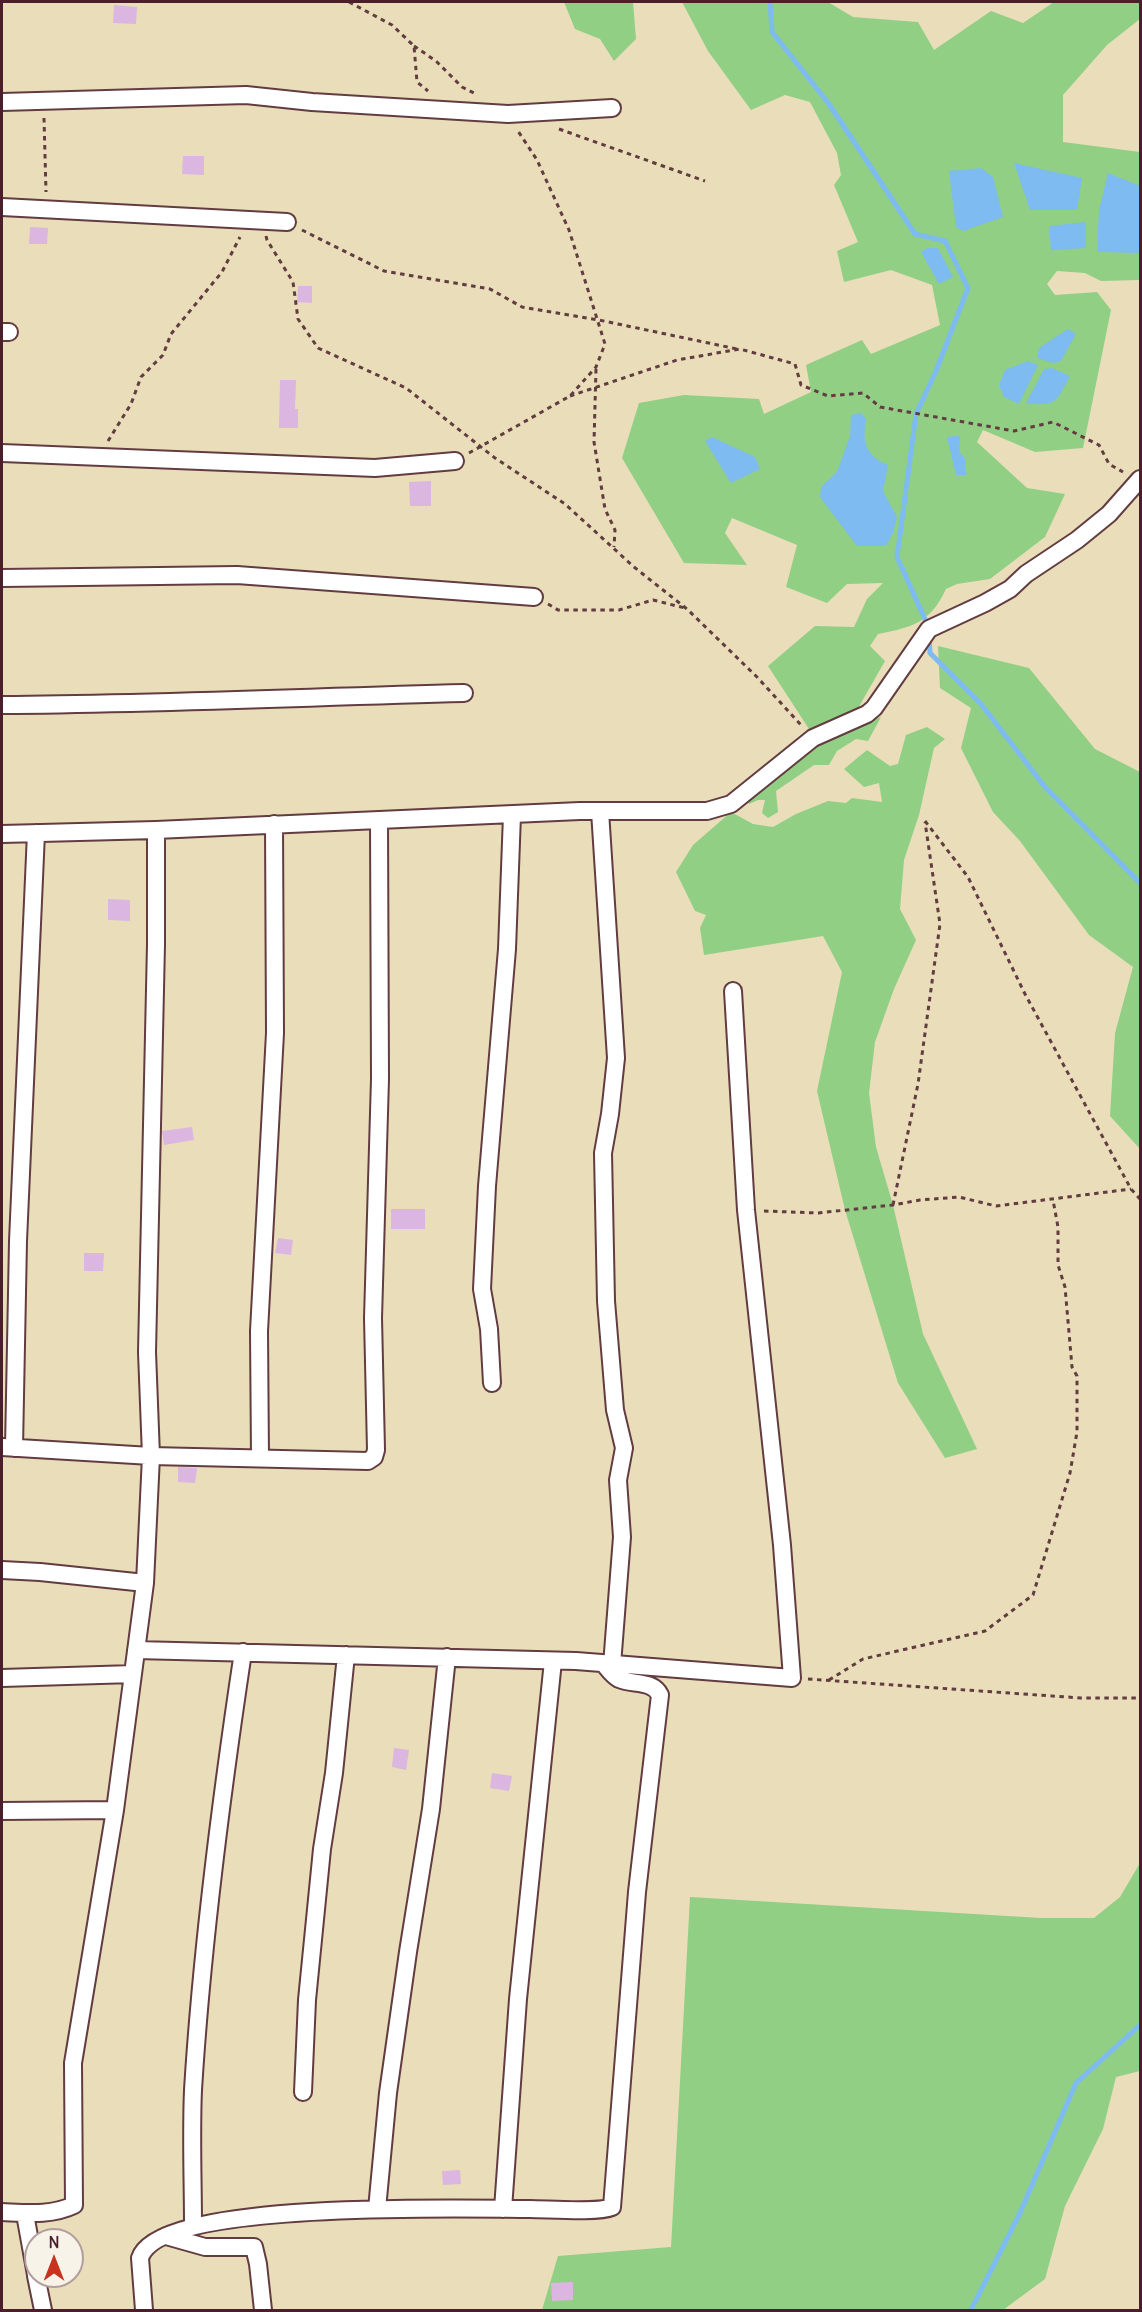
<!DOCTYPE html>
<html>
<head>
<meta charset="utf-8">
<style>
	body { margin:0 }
	#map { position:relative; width:1142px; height:2312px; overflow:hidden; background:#e9deb9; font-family:Delius,sans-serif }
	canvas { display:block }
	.frame { position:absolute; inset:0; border:3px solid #4a1f2b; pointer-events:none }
	.north { position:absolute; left:24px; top:2228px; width:60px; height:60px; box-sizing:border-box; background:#f7f3e8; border:2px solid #b29e9c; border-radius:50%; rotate:0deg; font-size:16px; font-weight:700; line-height:24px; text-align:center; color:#4a1f2b }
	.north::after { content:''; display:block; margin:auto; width:21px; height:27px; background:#c8321e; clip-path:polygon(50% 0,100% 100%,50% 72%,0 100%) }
</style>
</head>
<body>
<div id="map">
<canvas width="1142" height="2312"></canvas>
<div class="frame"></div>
<div class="north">N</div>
</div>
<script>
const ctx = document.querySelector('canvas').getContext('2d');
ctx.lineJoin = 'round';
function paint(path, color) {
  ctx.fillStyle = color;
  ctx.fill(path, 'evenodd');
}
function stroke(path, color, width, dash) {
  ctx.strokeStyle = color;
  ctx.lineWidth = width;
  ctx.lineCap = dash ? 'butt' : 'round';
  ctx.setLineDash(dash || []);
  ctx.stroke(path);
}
const green = new Path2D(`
	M564 2H633L636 39 614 61 600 39 575 29Z
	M682 2H828L853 17 918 22 934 50 991 11 1023 23 1054 2H1140V19L1107 45 1063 95V142L1140 152V280L1101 281 1085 273 1057 271 1047 284 1055 295 1097 292 1111 310 1083 448 1035 452 983 430 977 442 1027 488 1065 494 1045 537 990 579 957 584 946 589C930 623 913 627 878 634L870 646 885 661 853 717 811 732 768 666 815 626 854 627 867 599 883 583 847 584 827 603 786 587 797 545 732 518 725 533 747 565 684 563 622 458 639 403 684 395 759 399 764 414 811 392 806 365 862 340 871 354 940 325 932 285 891 270 844 282 837 251 858 242 834 185 841 175 837 153 810 102 785 95 751 110 708 51Z
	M938 646 1029 668 1095 749 1140 772V1149L1110 1116 1115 1033 1133 967 1089 935 1020 841 993 812 961 748 971 708 940 688Z
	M881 717 868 741 856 739 837 751 829 765H814L776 791 778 812 768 818 762 813 765 800H758L749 804 747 800 816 742Z
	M927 727 945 739 934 748 919 815 904 860 900 909 916 940 894 989 875 1042 869 1093 876 1147 893 1205 923 1334 977 1449 945 1458 898 1383 845 1210 817 1091 842 972 823 936 704 955 700 928 706 915 695 911 676 872 693 845 731 812 753 824 773 827 796 814 828 801 846 803 852 798 882 802 879 783 864 787 844 769 867 750 890 766 898 764 906 735Z
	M1140 1863V2071L1116 2077 1103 2129 1065 2206 1045 2279 1003 2310H542L558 2256 671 2247 690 1897 1041 1918H1094L1120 1897Z`);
const water = new Path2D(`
	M1014 163 1082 178 1077 210H1030Z
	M981 168 993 177 1003 217 963 231 956 227 949 171Z
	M1108 173 1140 186V253L1097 252 1099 210Z
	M1086 222V248L1051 250 1049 226Z
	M927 248H938L953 277 939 284 921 252Z
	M1068 329 1076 334 1061 361 1053 363 1037 358 1039 348Z
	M1028 361 1038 365 1019 404 1004 397 999 385 1005 370Z
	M1052 368 1070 376C1056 402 1057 407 1026 403L1044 369Z
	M861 413 866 419C862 441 865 456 888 465L883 491 897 517 893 533 886 546H857L820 497 821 487 837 472 850 436 851 415Z
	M960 436 959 451 965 459 966 475H956L947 437Z
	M712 437 755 457 760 469 731 483 705 441Z`);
const stream = new Path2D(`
	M770 2 772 32 829 104 915 234 945 241 968 288 936 371 916 414 897 557 929 628
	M929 637 930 653 981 704 1045 787 1140 883
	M971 2310 1020 2213 1076 2083 1140 2025`);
const building = new Path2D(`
	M114 5 137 7 136 24 113 23Z
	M183 156H204V175L182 174Z
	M30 227 48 228 47 244H29Z
	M298 286H312V303L297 302Z
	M280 380H296L295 409H298V428H279Z
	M431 481V506H410L409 482Z
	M108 899 130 900V921L108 920Z
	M192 1127 194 1140 164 1145 162 1131Z
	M391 1209H425V1229H391Z
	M278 1238 293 1240 291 1255 275 1253Z
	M84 1253H104L103 1271H84Z
	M178 1467 197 1468 195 1483 178 1482Z
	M394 1748 409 1750 406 1770 392 1767Z
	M492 1773 512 1776 509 1791 490 1788Z
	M460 2170 461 2184 443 2185 442 2171Z
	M573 2282V2300L552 2301 551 2283Z`);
const path = new Path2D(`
	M349 2 392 25 414 46 417 82 428 91
	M414 46 436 61 462 87 476 94
	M44 118 46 192
	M559 129 705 181
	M302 230 384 271 490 289 522 307 599 320 737 349
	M266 236 267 240 293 282 298 319 318 348 406 388 495 458 565 504 634 567 687 609 757 677 801 725
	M596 369 594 442 605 509 615 530 614 547
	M570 396 677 360 740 349 795 364 801 385 828 396 863 393 880 407 1014 431 1053 422 1099 445 1109 464 1123 472
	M108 441 131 404 141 377 163 355 171 334 222 272 240 237
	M469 453 570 396 596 367 605 344 569 230 537 160 518 131
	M548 604 558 610H619L653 600 685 608
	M925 821 968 877 1025 994 1131 1189 1140 1199
	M893 1205 918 1084 940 924 925 822
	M764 1211 818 1213 893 1205 920 1200 959 1197 996 1206 1131 1189
	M808 1679 1081 1698H1140
	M829 1680 863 1659 985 1631 1033 1595 1070 1473 1077 1432V1376L1072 1367 1065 1287 1058 1265V1227L1053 1200`);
const street = new Path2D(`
	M2 102 246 95 312 102 508 114 612 108
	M2 207 287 222
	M2 332H9
	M2 453 375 468 455 461
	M2 578 237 575 534 597
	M2 705C156 704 310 697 464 693
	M600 811 616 1058 610 1114 603 1153 606 1301 615 1410 624 1448 618 1480 622 1537 612 1665
	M2 834 156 830 580 811H707L731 804 813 738 867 714 874 708 929 629 985 603 1010 589 1026 574 1077 540 1109 514 1140 479
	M492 1383 489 1329 482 1289 487 1186 507 949 512 815
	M2 1447 151 1456 368 1461 374 1457 376 1450 373 1318 380 1079 379 821
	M14 1448 18 1241 36 833
	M260 1458 259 1331 275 1033 274 824
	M2 1570 40 1572 145 1583
	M136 1650 576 1661 792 1678 782 1545 746 1210 733 991
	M2 1678 133 1674
	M2 1811 115 1810
	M303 2092 307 2000 322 1849 334 1773 346 1655
	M377 2209 388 2093 408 1952 431 1809 447 1657
	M503 2209 518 1999 553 1661
	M2 2212C26 2213 51 2216 74 2205L73 2063 115 1810 145 1583 151 1456 147 1352 156 944V830
	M25 2214 36 2275
	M193 2226C193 2181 191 2135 193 2090 202 1943 221 1798 243 1652
	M166 2236 205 2247H254L258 2264 263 2310
	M36 2276 43 2310
	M144 2310 140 2258C159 2199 470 2209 530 2209 548 2209 598 2213 612 2207L637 1892 660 1695C653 1680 632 1685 619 1679 612 1675 609 1670 604 1664`);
paint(green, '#91cf85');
paint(water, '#7dbbf0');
stroke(stream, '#7dbbf0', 5);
paint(building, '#dab6e0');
stroke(street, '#623c40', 20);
stroke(path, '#623c40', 3, [4.5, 4.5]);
stroke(street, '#fff', 16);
</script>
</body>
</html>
